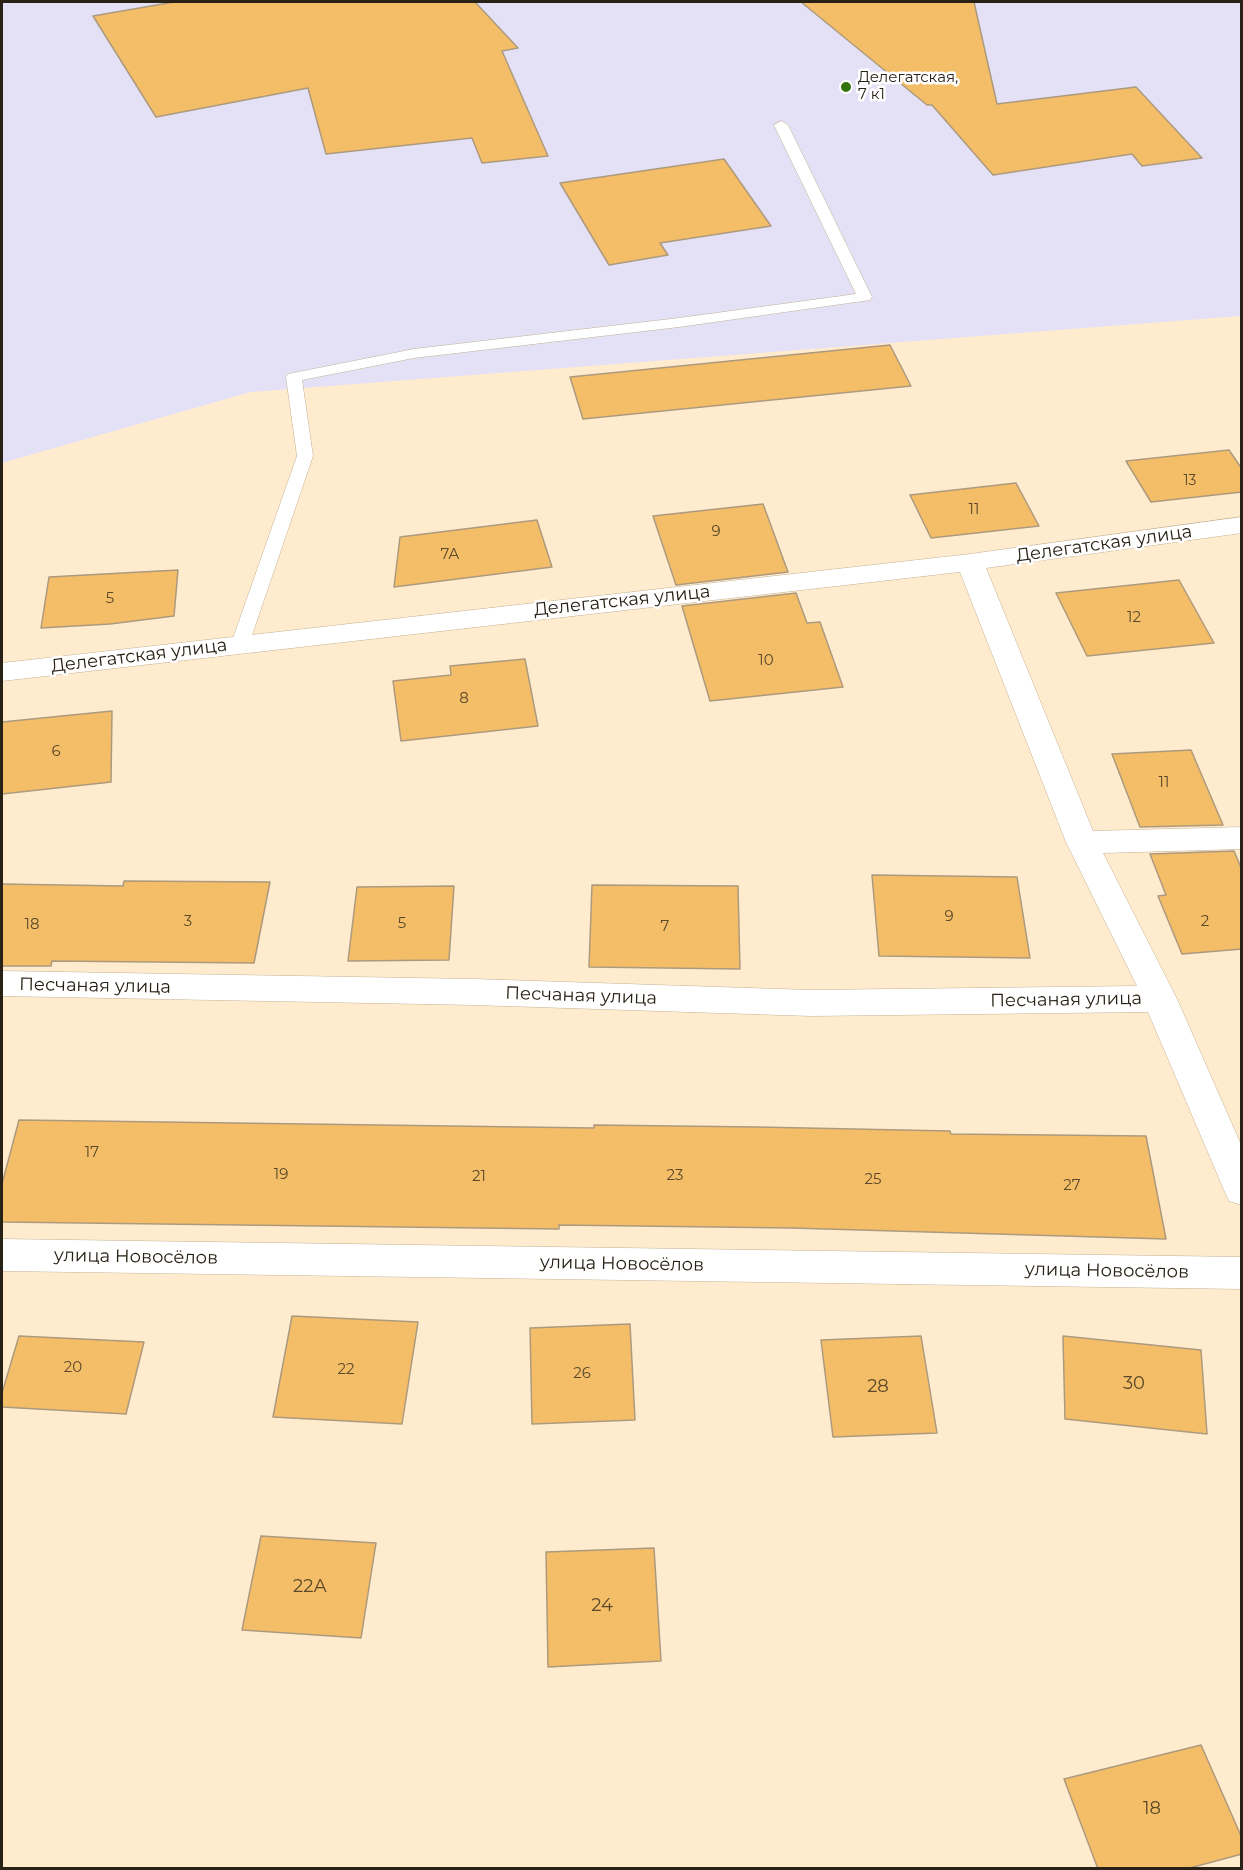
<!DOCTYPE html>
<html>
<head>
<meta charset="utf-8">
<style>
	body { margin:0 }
	#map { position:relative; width:1243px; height:1870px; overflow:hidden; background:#ffebcd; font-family:Montserrat,sans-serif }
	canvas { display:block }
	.frame { position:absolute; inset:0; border:3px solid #282115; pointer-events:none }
</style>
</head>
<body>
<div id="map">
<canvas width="1243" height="1870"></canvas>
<div class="frame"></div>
</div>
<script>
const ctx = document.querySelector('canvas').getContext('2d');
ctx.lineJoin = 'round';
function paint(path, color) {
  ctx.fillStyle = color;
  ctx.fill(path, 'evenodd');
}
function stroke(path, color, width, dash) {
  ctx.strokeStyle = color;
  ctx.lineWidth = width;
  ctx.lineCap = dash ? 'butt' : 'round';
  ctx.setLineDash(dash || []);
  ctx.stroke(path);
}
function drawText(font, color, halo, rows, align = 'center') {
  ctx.font = font + ' Montserrat,sans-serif';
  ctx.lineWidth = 5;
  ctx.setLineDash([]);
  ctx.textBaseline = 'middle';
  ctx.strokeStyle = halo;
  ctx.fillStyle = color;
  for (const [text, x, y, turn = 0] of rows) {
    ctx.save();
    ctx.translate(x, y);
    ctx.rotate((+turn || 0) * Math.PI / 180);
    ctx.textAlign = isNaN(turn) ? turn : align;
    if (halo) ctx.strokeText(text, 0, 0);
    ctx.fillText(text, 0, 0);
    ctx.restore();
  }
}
const industrial = new Path2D(`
	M2 2H1241V316L251 392 2 463Z`);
const building = new Path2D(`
	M174 2H475L518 48 502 51 548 156 482 163 472 138 326 154 308 88 156 117 93 16Z
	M801 2H974L997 104 1136 87 1202 158 1142 166 1132 154 993 175 932 105H927Z
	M724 159 771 226 660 243 668 255 609 265 560 183Z
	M890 345 911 386 583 419 570 377Z
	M1229 450 1242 469V492L1151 502 1126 461Z
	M1016 483 1039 526 931 538 910 495Z
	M763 504 788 572 676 585 653 516Z
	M537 520 552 567 394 587 400 537Z
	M178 570 174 616 110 624 41 628 49 577Z
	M1179 580 1214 643 1087 656 1056 593Z
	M796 593 807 623 820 622 843 687 710 701 682 606Z
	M525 659 538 726 401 741 393 681 451 675 450 666Z
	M112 711 111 782 2 794V722Z
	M1191 750 1223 825 1140 827 1112 754Z
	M1234 851 1242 870V949L1182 954 1158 896 1166 895 1150 854Z
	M872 875 1017 877 1030 958 879 956Z
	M124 881 270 882 254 963 52 961 51 966H2V884L123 886Z
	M592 885 738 886 740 969 589 967Z
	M454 886 449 960 348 961 357 887Z
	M19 1120 594 1128V1125L757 1127 950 1131 951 1134 1146 1136 1166 1239 792 1228 559 1225V1229L2 1222V1184Z
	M292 1316 418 1322 402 1424 273 1417Z
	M630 1324 635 1420 532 1424 530 1328Z
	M19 1336 144 1342 126 1414 2 1407V1393Z
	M921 1336 937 1433 833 1437 821 1340Z
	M1063 1336 1201 1350 1207 1434 1065 1419Z
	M261 1536 376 1543 361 1638 242 1630Z
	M654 1548 661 1661 548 1667 546 1552Z
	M1201 1745 1242 1838V1854L1186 1869H1098L1064 1779Z`);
const service = new Path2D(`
	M781 121 788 125 872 297 870 300 679 327 414 358 302 380 313 456 249 644 240 650 234 648 231 644 297 456 286 377 288 374 414 349 679 318 856 294 774 125Z`);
const minor = new Path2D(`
	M1242 517V533L986 568 1093 831 1242 827V849L1103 853 1177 999 1242 1147V1205L1229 1201 1224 1190 1148 1012 811 1016 474 1005 2 996V971L474 979 811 990 1137 986 1066 842 960 572 2 681V663L970 554Z
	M2 1239 1242 1257V1289L2 1271Z`);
const markers = [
	[846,87,6,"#33730e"]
];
const farNumbernames = [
	["13",1190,481]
];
const farPoinames = [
	["Делегатская,",858,78],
	["7 к1",858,95]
];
const numberNames = [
	["11",974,510],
	["9",716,532],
	["7А",450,555],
	["5",110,599],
	["12",1134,618],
	["10",766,661],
	["8",464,699],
	["6",56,752],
	["11",1164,783],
	["9",949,917],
	["3",188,922],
	["2",1205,922],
	["5",402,924],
	["18",32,925],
	["7",665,927],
	["17",92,1153],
	["19",281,1175],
	["23",675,1176],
	["21",479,1177],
	["25",873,1180],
	["27",1072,1186],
	["20",73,1368],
	["22",346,1370],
	["26",582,1374]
];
const streetNames = [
	["Делегатская улица",1104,544,-8],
	["Делегатская улица",622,601,-6],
	["Делегатская улица",139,656,-7],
	["Песчаная улица",95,986,1],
	["Песчаная улица",581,996,2],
	["Песчаная улица",1066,1000,-1],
	["улица Новосёлов",136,1257,1],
	["улица Новосёлов",622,1264,1],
	["улица Новосёлов",1107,1271,1]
];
const nearNumbernames = [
	["30",1134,1384],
	["28",878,1387],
	["22А",310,1587],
	["24",602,1606],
	["18",1152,1809]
];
paint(industrial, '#e4e1f7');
paint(building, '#f4be68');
stroke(building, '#ad9a7e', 1.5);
stroke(service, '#c4b194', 1);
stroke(minor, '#c4b194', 1);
paint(service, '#fff');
paint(minor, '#fff');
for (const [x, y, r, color] of markers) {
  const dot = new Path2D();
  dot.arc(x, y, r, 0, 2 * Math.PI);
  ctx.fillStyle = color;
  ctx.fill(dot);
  stroke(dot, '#fff', 2);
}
drawText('14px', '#5b482a', null, farNumbernames);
drawText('15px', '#282115', '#fff', farPoinames, 'left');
drawText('15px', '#5b482a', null, numberNames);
drawText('18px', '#282115', '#fff', streetNames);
drawText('18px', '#5b482a', null, nearNumbernames);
</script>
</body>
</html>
